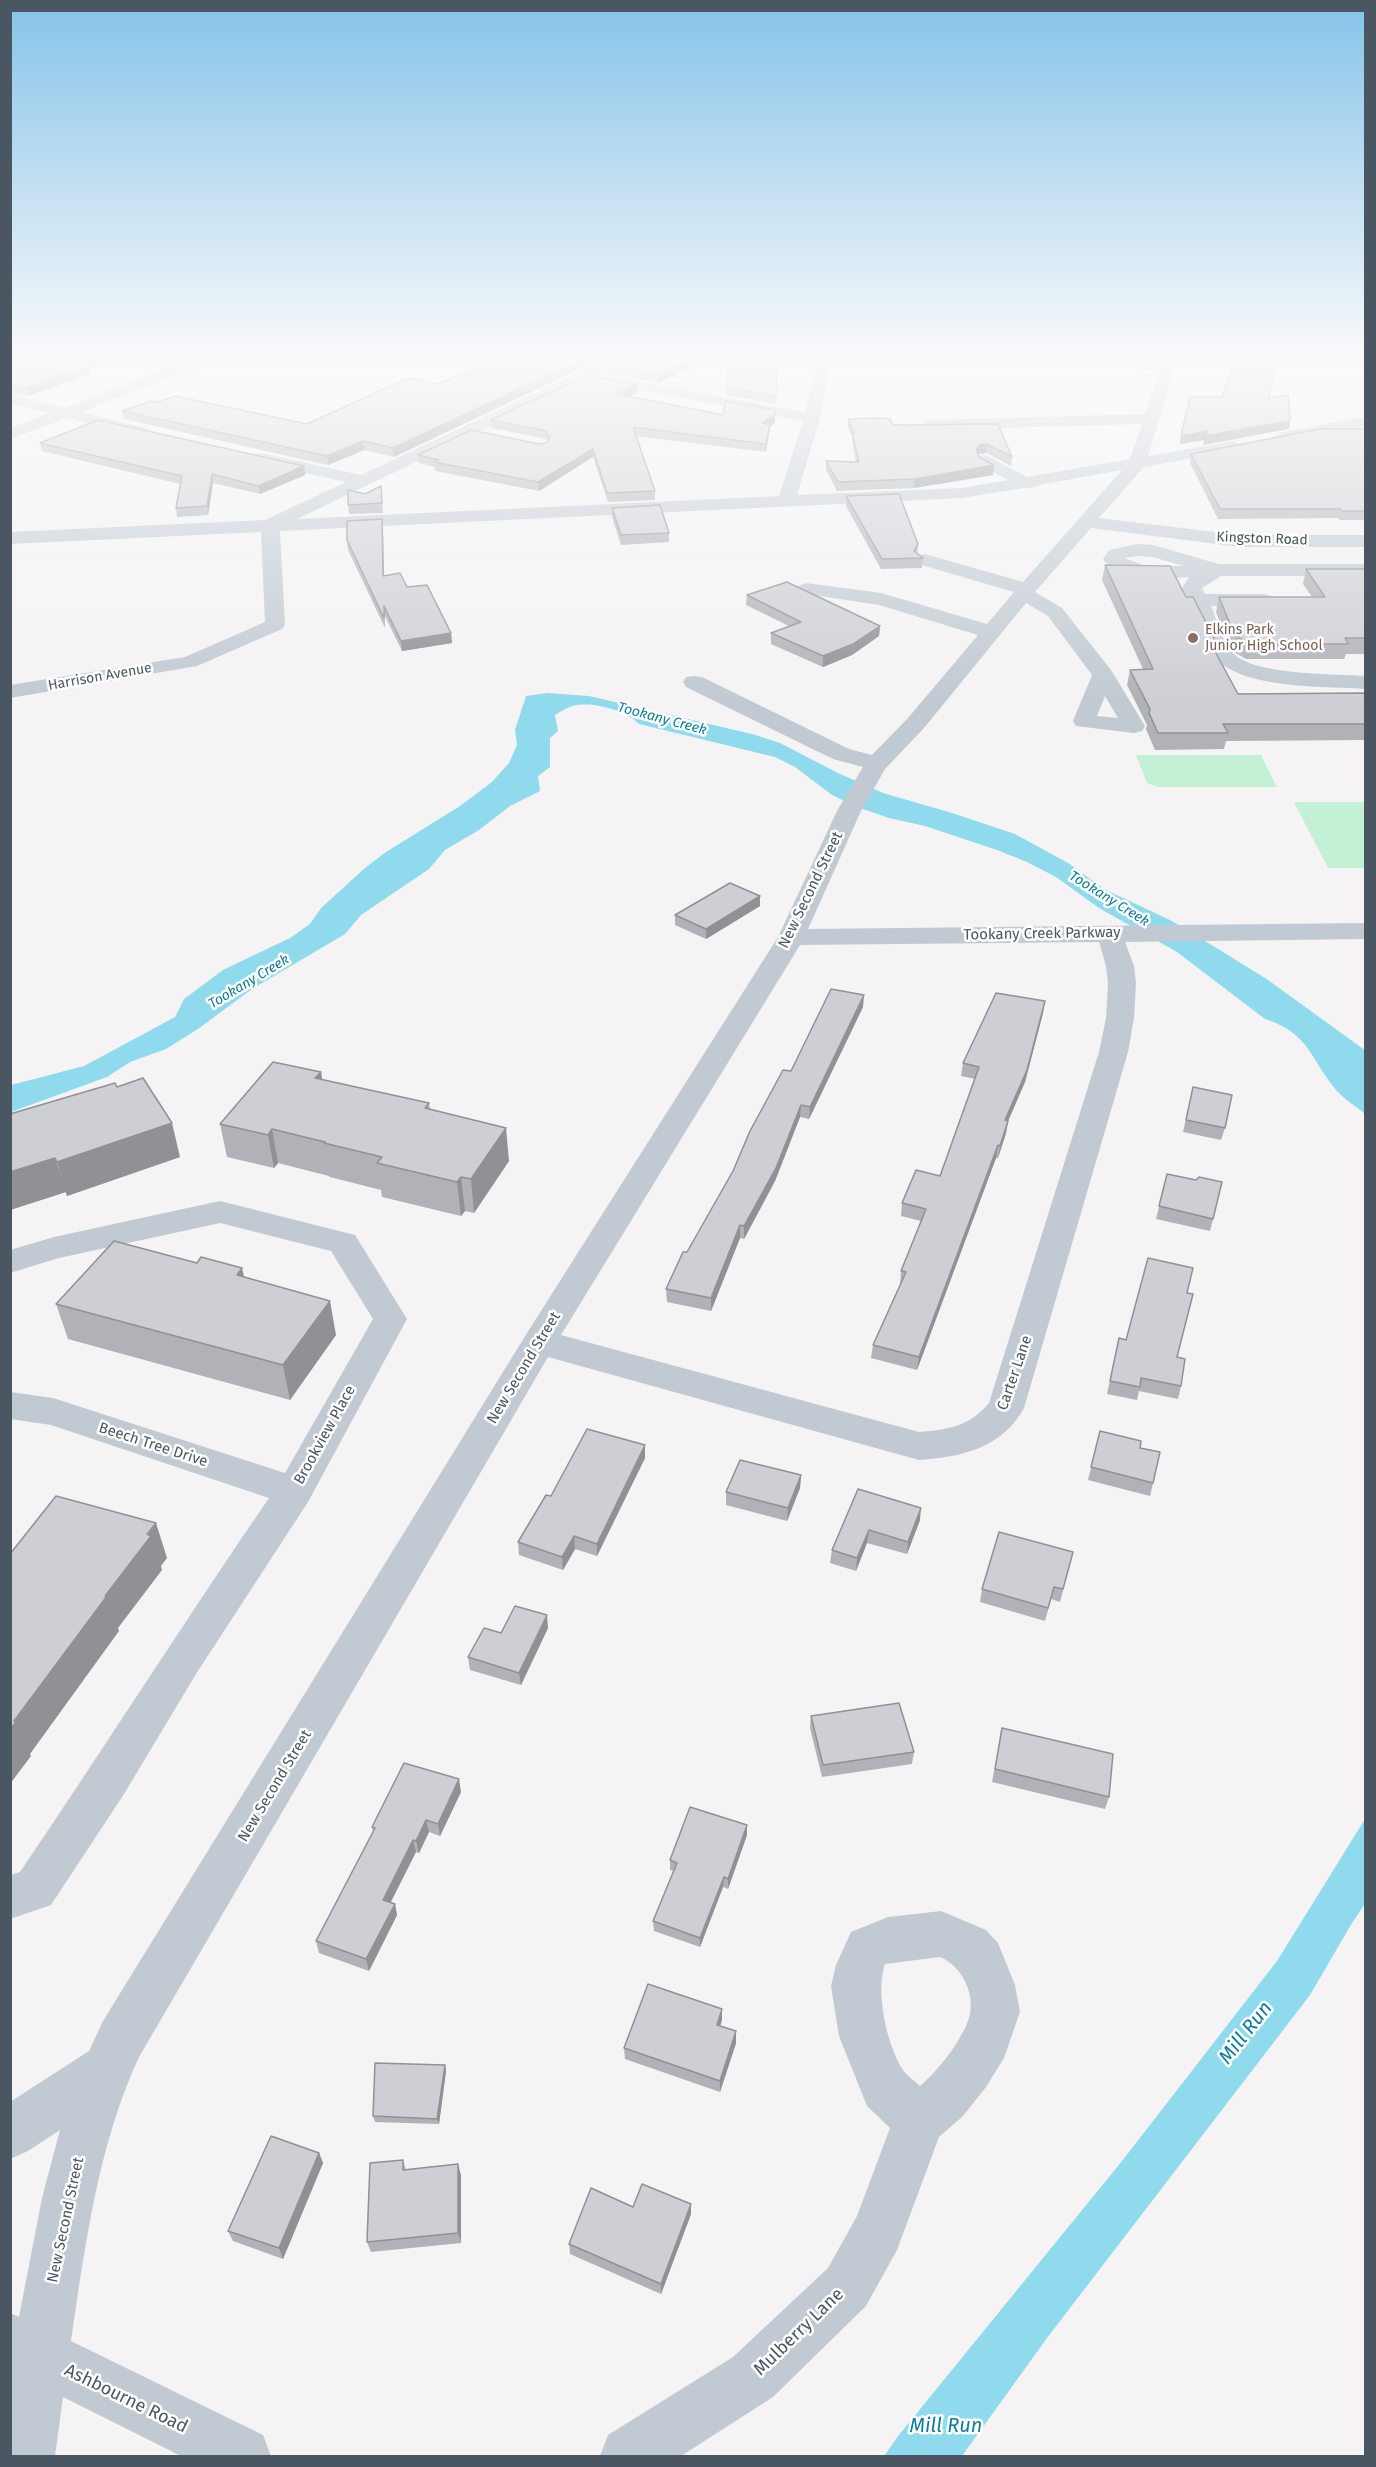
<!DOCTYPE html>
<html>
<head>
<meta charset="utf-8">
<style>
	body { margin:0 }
	#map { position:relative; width:1376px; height:2467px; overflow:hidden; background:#f5f3f3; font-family:"Fira Sans",sans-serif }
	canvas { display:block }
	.frame { position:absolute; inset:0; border:12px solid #4a5661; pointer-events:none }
</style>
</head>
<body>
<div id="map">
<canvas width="1376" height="2467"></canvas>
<div class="frame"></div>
</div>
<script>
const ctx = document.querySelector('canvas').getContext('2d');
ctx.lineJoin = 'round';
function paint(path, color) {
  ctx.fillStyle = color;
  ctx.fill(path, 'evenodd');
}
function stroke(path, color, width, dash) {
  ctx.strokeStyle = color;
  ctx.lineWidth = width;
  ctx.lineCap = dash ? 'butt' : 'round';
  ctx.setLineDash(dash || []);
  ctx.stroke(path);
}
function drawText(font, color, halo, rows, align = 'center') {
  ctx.font = font + ' "Fira Sans",sans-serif';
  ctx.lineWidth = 5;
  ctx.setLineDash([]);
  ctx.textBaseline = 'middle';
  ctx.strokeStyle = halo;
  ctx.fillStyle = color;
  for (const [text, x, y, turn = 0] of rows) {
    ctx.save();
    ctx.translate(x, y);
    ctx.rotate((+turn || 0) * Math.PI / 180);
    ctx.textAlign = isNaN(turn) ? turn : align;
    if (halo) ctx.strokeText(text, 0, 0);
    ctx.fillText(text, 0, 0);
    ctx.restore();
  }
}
const green = new Path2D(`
	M1136 755H1261L1277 787H1158L1147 783Z
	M1294 802H1365V868H1328Z`);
const water = new Path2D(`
	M548 693 589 696 752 734 780 743 838 773 883 793 952 813 1015 834 1068 863 1104 889 1172 921 1223 952 1268 980 1366 1051 1365 1114C1356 1106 1344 1099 1336 1090 1310 1058 1309 1033 1265 1019L1177 952 1099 908 1056 877 1027 862 997 850 925 826 889 818 857 807 832 795 795 767 775 757 639 724C625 710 592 701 572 706 566 708 560 712 555 715L558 731 550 738V767L538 776 540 791 510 806 479 830 445 850 429 869 361 915 345 934 252 989 198 1029 166 1049 130 1062 107 1077 11 1112V1085L84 1066 151 1030 175 1017 184 999 223 970 290 938 310 924 321 908 365 868 386 852 460 806 492 782 509 763 517 745 515 730 526 696Z
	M1365 1819V1904L1352 1923 1310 1995 1047 2338 962 2456H884L899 2435 1122 2161 1277 1961Z`);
const stream = new Path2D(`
	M530 741 539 710 549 703`);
const minor = new Path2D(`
	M201 355H222L220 358 82 412 146 428 148 431 146 434 140 436 67 418 10 439V428L49 413 10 404V394L64 408Z
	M615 355H634L600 374 805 412 819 355H833L820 418 797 495 962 488 1008 480 979 464 977 460 979 456 985 455 1027 477 1130 459 1142 424 929 430 921 425 929 420 1145 414 1159 372 1098 359 1091 355H1121L1162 363 1165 355H1179L1148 456 1234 441 1242 446 1234 451 1144 467 1099 518 1240 535H1366V547H1240L1091 528 1035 592 1062 608 1111 670 1145 726 1142 731 1134 733 1076 726 1073 721 1092 675 1048 616 1026 603 924 728 885 769 861 811 808 929 1366 923V939L1125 942 1134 966 1136 983 1134 1018 1128 1052 1024 1408C1002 1448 962 1457 919 1460L548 1357 139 2057C98 2145 85 2246 71 2341L263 2435 271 2456H181L63 2397 55 2456H10V2313L19 2317 42 2198 60 2130 28 2151 10 2159V2102L89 2051 103 2021 527 1333 778 937 837 811 863 767 833 759 686 687 683 682 686 677 694 676 702 677 849 749 872 755 908 718 978 635 879 605 800 593 797 589 800 585 807 583 881 593 987 624 1014 592 918 564 915 560 918 556 925 554 1023 582 1122 470 1039 485 1032 488H1023L962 498 280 531 285 625 282 629 197 666 10 698V685L185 657 265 622 261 532 10 544V532L265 520 346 482 255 462 253 458 255 454 261 453 361 475ZM587 380 803 421 779 496 297 519ZM1105 696 1118 718 1097 716ZM1099 942 1106 966 1108 983 1106 1018 1099 1052 989 1403C970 1426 948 1430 919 1432L561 1335 800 945Z
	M1366 417V427L1282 442 1274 437 1282 432Z
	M1138 544 1153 545 1219 564H1366V576H1221L1202 588 1205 594H1264L1271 596 1274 600 1271 604 1264 606H1211C1217 620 1223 645 1235 655 1257 675 1335 674 1366 676V689C1325 686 1237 690 1212 654L1182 588 1189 577C1163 579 1120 583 1103 559L1109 550ZM1138 556 1152 557 1184 566H1146L1124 558Z
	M220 1201 355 1235 407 1319 308 1502 196 1674 124 1794 51 1905 10 1919V1875L20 1872C104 1748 184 1622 269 1498L51 1425 10 1419V1392L53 1398 285 1473 373 1319 331 1251 220 1223 59 1258 10 1273V1250L54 1237Z
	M941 1911 986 1930 998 1943 1015 1985 1020 2012 1004 2058 986 2087 963 2116 939 2137 897 2250 866 2306 773 2397 681 2456H600L608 2435 733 2357 828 2268 857 2216 890 2128 867 2106 839 2036 831 1986 836 1965 851 1932 888 1917ZM940 1957C961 1966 974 1990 970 2014 965 2037 938 2071 920 2086 915 2081 907 2076 903 2070 887 2046 875 1991 885 1964Z`);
const wall = new Path2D(`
	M10 355 89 370 90 374 28 396 10 393Z
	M716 355 658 383 606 373 605 365Z
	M778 356 776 404 726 395V387Z
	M408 378 394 457 364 450 328 465 124 419 122 411 158 402 307 424Z
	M636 385 637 393 629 396 723 415 775 410V423L770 427 766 452 636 436 655 491V500L608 502 593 457 539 491 435 471V467L419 463 418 455 546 443 547 441 546 439 492 428 491 420Z
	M848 419 893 425 998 424 1012 457 1011 466 986 453 979 454 978 455 979 457 994 465 993 475 914 488 837 491 826 470V461L856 462 852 441V437L848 427Z
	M1365 429V520H1340L1338 518 1218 519 1190 463 1191 454Z
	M40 443 304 466 305 475 260 494 213 483 208 515 177 517 176 508 180 484 42 451Z
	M381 486 383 513 349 514 348 505Z
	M846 496 918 544 917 554 923 558 922 568 881 569 846 506Z
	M612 508 669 533V542L621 545 612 517Z
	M383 528 384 575 407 587 451 633 452 643 402 651 385 616V628L348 550 347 540Z
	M1105 565 1186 597 1217 644 1216 652 1238 694 1365 693V740L1226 741 1224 749 1155 750 1146 729 1147 725 1127 685 1130 670 1143 669 1102 580Z
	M1306 569H1365V654H1346L1344 659H1246L1236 653 1229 644 1216 612 1219 597H1312L1303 584Z
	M747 595 880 626 879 636 852 655 823 667 771 644V633L789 626 746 605Z
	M760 896V906L706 939 675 925V915Z
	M863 1007 809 1119 800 1117 775 1181 744 1239 740 1238 711 1311 667 1302 666 1289 791 1071Z
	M1043 1013 1025 1082 1008 1121 1006 1133 998 1158H996L917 1370 871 1358 873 1345 901 1284H900L901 1271 921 1221 901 1216 902 1203 940 1176 975 1079 961 1076 963 1063Z
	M321 1072 322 1080 429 1103 430 1109 509 1161 474 1213 465 1211 461 1216 382 1197 381 1190 330 1177 329 1176 278 1163 274 1168 227 1157 220 1124Z
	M117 1087 180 1157 67 1196 66 1192 10 1210Z
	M1193 1087 1225 1128 1221 1140 1183 1132Z
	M1167 1174 1213 1219 1210 1231 1156 1219Z
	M244 1277 336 1335 290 1400 68 1339 56 1304Z
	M1187 1293 1177 1357 1181 1386 1178 1399 1139 1391 1137 1400 1107 1394 1119 1338 1126 1340Z
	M1100 1431 1140 1448 1153 1483 1150 1496 1088 1480Z
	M645 1445V1458L597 1556 575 1549 563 1570 519 1555 518 1542 551 1496Z
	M801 1475 800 1488 787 1521 726 1505V1492Z
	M858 1489 920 1520 907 1554 867 1543 856 1571 830 1563 832 1550Z
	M1073 1552 1060 1602 1051 1599 1045 1621 980 1602 982 1589Z
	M548 1628 521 1685 470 1670 468 1657Z
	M811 1716 914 1752 912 1764 822 1777 810 1728Z
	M1002 1728 1109 1797 1105 1809 992 1782Z
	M461 1792 440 1836 429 1832 419 1853 416 1852 391 1902 395 1904 397 1915 369 1971 319 1953 316 1941 373 1832 372 1827Z
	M747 1835 728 1889 723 1887 700 1947 654 1931 653 1921 674 1871 670 1870V1860Z
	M722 2020 720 2026 736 2043 720 2092 625 2059 624 2048Z
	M445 2065 446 2071 439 2124 375 2122 373 2116Z
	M319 2153 323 2163 283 2259 233 2241 228 2231Z
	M403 2160 406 2170 461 2175V2243L371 2252 367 2242Z
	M633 2207 691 2214 661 2294 570 2254 569 2244Z`);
const shadedWall = new Path2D(`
	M105 355H129L89 370 90 374 28 396 26 388 80 364Z
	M592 355H609L394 457 393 448Z
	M699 355H716L658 383V374Z
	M636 385 637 393 617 402V394Z
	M775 415V423L770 427 766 452V444L762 423Z
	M1290 421 1289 429 1203 445 1204 440 1180 444 1181 436 1208 431Z
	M363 441 364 450 328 465 327 456Z
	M987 444 986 453 979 454 975 459 976 450 980 445Z
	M593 449V457L539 491 538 482Z
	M994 465 993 475 914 488 915 479Z
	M304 466 305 475 260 494 258 486Z
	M212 474 213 483 208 515 207 506Z
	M382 519 383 528 384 585 383 576Z
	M880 626 879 636 852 655 823 667V656Z
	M451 633 452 643 402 651 401 641Z
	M760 896V906L706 939V929Z
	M864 995 863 1007 809 1119 810 1107Z
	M1045 1001 1043 1013 1025 1082 1008 1121 1006 1133 998 1158 1005 1120Z
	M321 1072 326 1105 315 1078Z
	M801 1105 800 1117 775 1181 744 1239V1226Z
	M172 1123 180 1157 67 1196 57 1162Z
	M506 1128 509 1161 474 1213 471 1179Z
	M272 1129 278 1163 274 1168 268 1135Z
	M998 1145 996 1158 917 1370 919 1357Z
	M55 1158 66 1192 10 1210V1172Z
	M461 1177 465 1211 461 1216 457 1182Z
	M740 1225V1238L711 1311V1298Z
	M242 1268 250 1302 237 1275Z
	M330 1301 336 1335 290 1400 283 1365Z
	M645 1445V1458L597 1556V1544Z
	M801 1475 800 1488 787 1521 788 1508Z
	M921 1508 920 1520 907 1554 908 1542Z
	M156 1523 167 1558 161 1566 162 1570 118 1628 119 1631 30 1754 31 1756 10 1784V1729L14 1721Z
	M869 1530 867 1543 856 1571 857 1558Z
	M574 1536 575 1549 563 1570 562 1557Z
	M547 1615 548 1628 521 1685 519 1673Z
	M459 1779 461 1792 440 1836 438 1824Z
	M426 1820 429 1832 419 1853 416 1841Z
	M747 1825V1835L728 1889V1879Z
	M413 1840 416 1852 386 1911 383 1900Z
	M724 1877 723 1887 700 1947V1938Z
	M395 1904 397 1915 369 1971 366 1959Z
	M722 2009V2020L717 2036V2025Z
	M736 2031V2043L720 2092V2081Z
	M445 2065 446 2071 439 2124 437 2119Z
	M319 2153 323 2163 283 2259 279 2248Z
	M458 2164 461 2175V2243L458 2233Z
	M691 2204V2214L661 2294V2284Z`);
const building = new Path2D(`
	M10 355H105L80 364 88 366 26 388 10 385Z
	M507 355H592L393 448 363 441 327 456 122 411 151 401 158 402 175 396 307 424 408 378 439 384Z
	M622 355H699L658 374 605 365Z
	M730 355 778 356 776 396 726 387Z
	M1237 355H1279L1268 398 1288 395 1290 421 1204 436 1208 431 1181 436 1190 397H1222Z
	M585 376 636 385 617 394 723 415 725 401 775 410V415L762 423 770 425 766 444 633 427 655 491 607 493 593 449 538 482 434 462 439 460 418 455 471 430 539 444 546 443 550 438 546 431 491 420Z
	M878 418 890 419 893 425 998 424 1012 457 987 444 980 445 976 450 979 457 994 465 915 479 838 482 826 461 859 462 852 432 854 433 848 419Z
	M98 420 304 466 258 486 212 474 207 506 176 508 182 476 40 443Z
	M1320 429H1365V511H1342L1341 509H1220L1191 454Z
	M381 486 382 503 348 505V490L365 494Z
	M899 494 918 544 914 551 923 558 882 559 846 496Z
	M660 505 669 533 621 535 612 508Z
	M382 519 383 576 400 573 407 587 427 585 451 633 401 641 384 606V618L347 540V521Z
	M1105 565 1170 566 1186 597H1193L1217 644H1211L1238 694 1365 693V724H1223L1228 733H1158L1149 713 1150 709 1130 670 1153 669Z
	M1306 569H1365V638H1345L1348 644H1249L1240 638 1232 629 1219 597H1325Z
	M787 582 880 626 853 644 823 656 771 633 801 622 747 595Z
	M730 883 760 896 706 929 675 915Z
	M831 989 864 995 810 1107 801 1105 776 1168 744 1226 740 1225 711 1298 666 1289 683 1252H687L733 1171 750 1131 783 1070 791 1071Z
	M996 993 1045 1001 1027 1070 1005 1120 1008 1121 1000 1146 998 1145 919 1357 873 1345 906 1272 901 1271 926 1209 902 1203 916 1170 940 1176 979 1067 963 1063Z
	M273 1062 321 1072 315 1078 429 1103 425 1108 506 1128 471 1179 461 1177 457 1182 377 1163 382 1157 324 1143 325 1142 272 1129 268 1135 220 1124Z
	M143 1078 172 1123 57 1162 55 1158 10 1172V1114L115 1083 117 1087Z
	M1193 1087 1232 1095 1225 1128 1186 1120Z
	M1167 1174 1196 1180 1199 1177 1222 1182 1213 1219 1159 1206Z
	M114 1241 197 1263 201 1257 242 1268 237 1275 330 1301 283 1365 56 1304Z
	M1148 1258 1193 1268 1187 1293 1193 1294 1177 1357 1185 1359 1181 1386 1141 1378 1140 1387 1110 1381 1119 1338 1126 1340Z
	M587 1429 645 1445 597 1544 574 1536 562 1557 518 1542 546 1495 551 1496Z
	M1100 1431 1141 1441 1140 1448 1160 1452 1153 1483 1091 1467Z
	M740 1460 801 1475 788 1508 726 1492Z
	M858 1489 921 1508 908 1542 869 1530 857 1558 832 1550Z
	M56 1496 156 1523 147 1534 151 1536 105 1596H107L14 1721 16 1722 10 1729V1554Z
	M999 1532 1073 1552 1063 1589 1054 1587 1048 1608 982 1589Z
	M515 1606 547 1615 519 1673 468 1657 484 1628 501 1633Z
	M899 1703 914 1752 823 1765 811 1716Z
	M1002 1728 1113 1754 1109 1797 995 1769Z
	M404 1763 459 1779 438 1824 426 1820 416 1841 413 1840 383 1900 395 1904 366 1959 316 1941 375 1828 372 1827Z
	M690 1807 747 1825 728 1879 724 1877 700 1938 653 1921 677 1863 670 1860Z
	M648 1984 722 2009 717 2025 736 2031 720 2081 624 2048Z
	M375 2063 445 2065 437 2119 373 2116Z
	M271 2136 319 2153 279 2248 228 2231Z
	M403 2160V2170L458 2164V2233L367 2242 370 2163Z
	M642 2184 691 2204 661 2284 569 2244 591 2188 633 2207Z`);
const markers = [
	[1193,638,6,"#8d6e63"]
];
const farStreetnames = [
	["Kingston Road",1262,539,2],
	["Harrison Avenue",100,677,-10]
];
const farEducationnames = [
	["Elkins Park",1205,630],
	["Junior High School",1205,646]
];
const farWaternames = [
	["Tookany Creek",662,719,15],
	["Tookany Creek",1109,899,32],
	["Tookany Creek",249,982,-31]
];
const streetNames = [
	["New Second Street",811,890,-64],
	["Tookany Creek Parkway",1042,934,-1],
	["New Second Street",524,1368,-59],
	["Carter Lane",1015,1373,-71],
	["Brookview Place",325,1435,-61],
	["Beech Tree Drive",153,1445,18],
	["New Second Street",275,1786,-59],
	["New Second Street",66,2220,-78]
];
const nearStreetnames = [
	["Mulberry Lane",799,2332,-44],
	["Ashbourne Road",126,2399,26]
];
const nearWaternames = [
	["Mill Run",1246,2033,-52],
	["Mill Run",946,2426]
];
paint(green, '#c3f1d5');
paint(water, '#90daee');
stroke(stream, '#90daee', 7);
paint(minor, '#c1cad2');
paint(wall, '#b0b2b7');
paint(shadedWall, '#909195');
paint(building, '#cdcfd5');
stroke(building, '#909195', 1.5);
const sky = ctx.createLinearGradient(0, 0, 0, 701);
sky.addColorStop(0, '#85c3ea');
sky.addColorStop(0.51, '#fafafa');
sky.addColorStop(1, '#fafafa00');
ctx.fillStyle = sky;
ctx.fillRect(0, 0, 1376, 701);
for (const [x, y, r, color] of markers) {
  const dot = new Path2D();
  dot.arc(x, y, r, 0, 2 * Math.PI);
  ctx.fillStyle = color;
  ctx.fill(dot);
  stroke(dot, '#fff', 2);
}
drawText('14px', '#4a5661', '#fff', farStreetnames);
drawText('14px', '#785e54', '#fff', farEducationnames, 'left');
drawText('italic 14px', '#0c7c9b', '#fff', farWaternames);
drawText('15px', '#4a5661', '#fff', streetNames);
drawText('18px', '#4a5661', '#fff', nearStreetnames);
drawText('italic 20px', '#0c7c9b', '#fff', nearWaternames);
</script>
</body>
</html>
